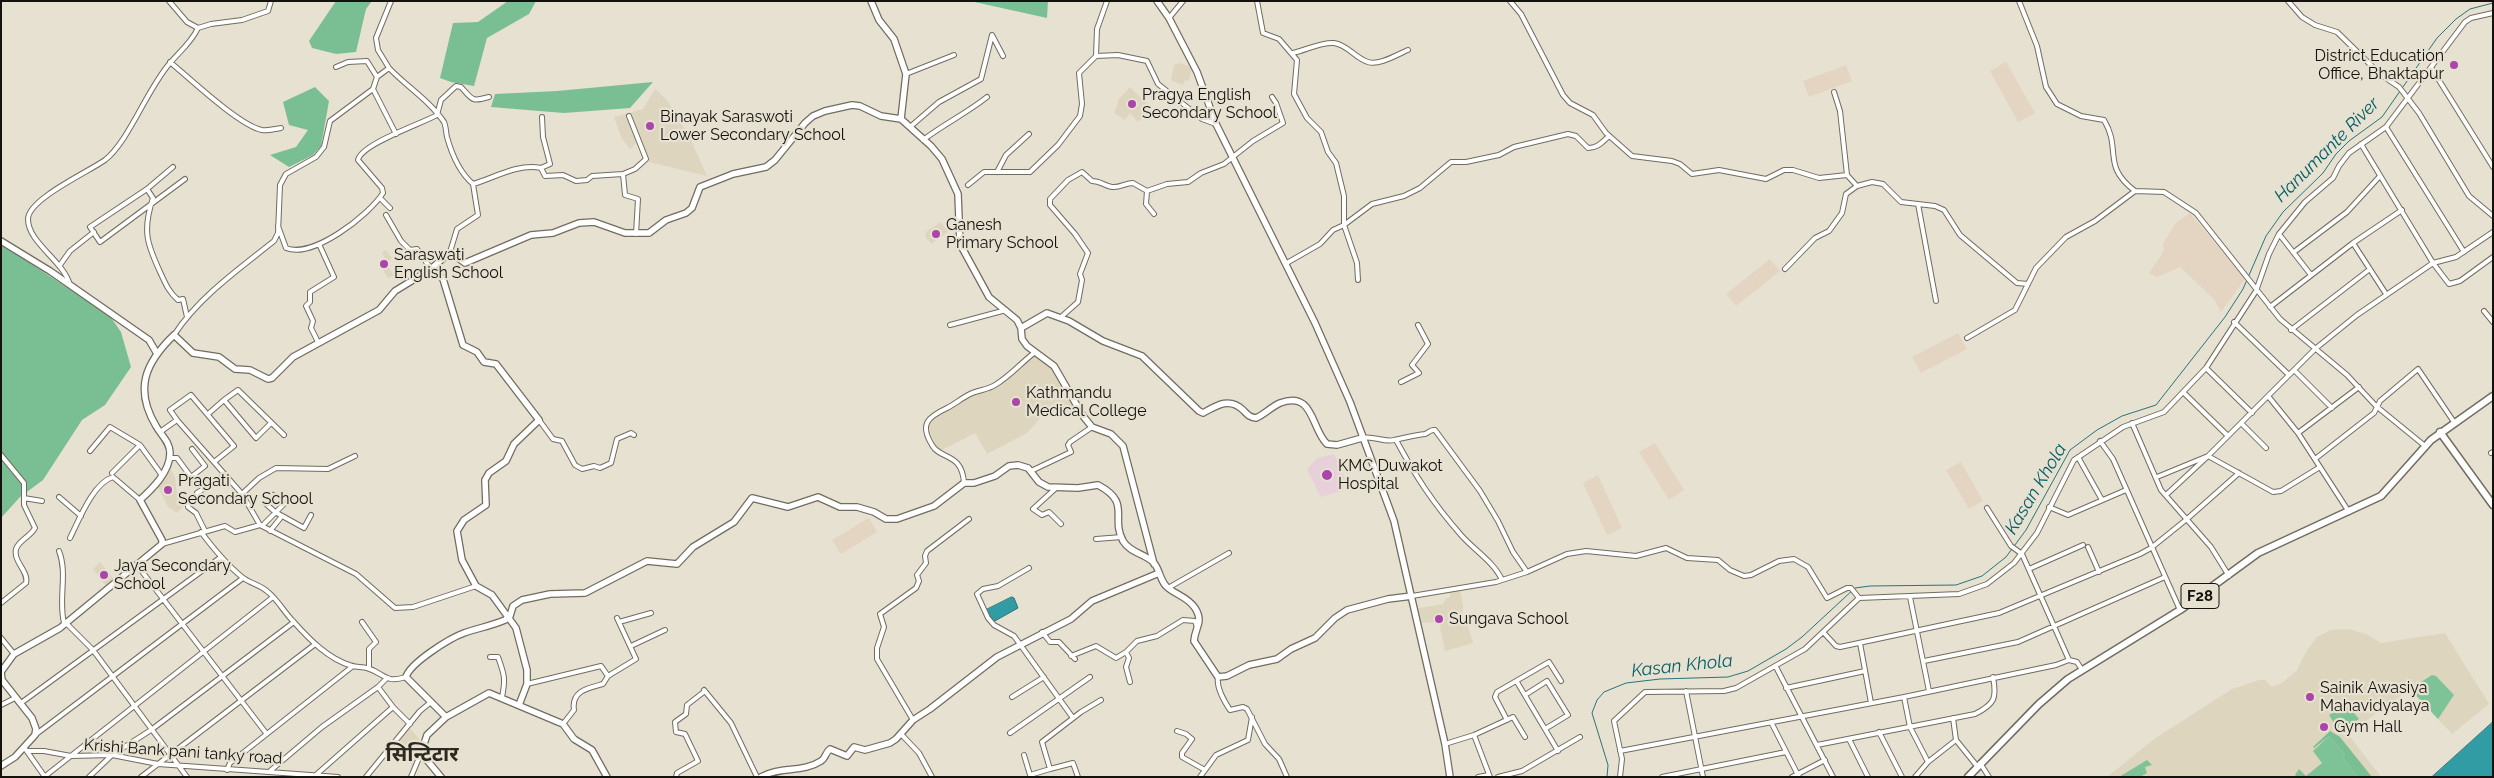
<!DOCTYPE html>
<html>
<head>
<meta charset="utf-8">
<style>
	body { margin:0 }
	#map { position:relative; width:2494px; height:778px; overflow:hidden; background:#e7e1d2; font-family:Raleway,sans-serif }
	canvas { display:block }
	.frame { position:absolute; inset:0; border:2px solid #14120d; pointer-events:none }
</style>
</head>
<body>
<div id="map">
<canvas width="2494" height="778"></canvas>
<div class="frame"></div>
</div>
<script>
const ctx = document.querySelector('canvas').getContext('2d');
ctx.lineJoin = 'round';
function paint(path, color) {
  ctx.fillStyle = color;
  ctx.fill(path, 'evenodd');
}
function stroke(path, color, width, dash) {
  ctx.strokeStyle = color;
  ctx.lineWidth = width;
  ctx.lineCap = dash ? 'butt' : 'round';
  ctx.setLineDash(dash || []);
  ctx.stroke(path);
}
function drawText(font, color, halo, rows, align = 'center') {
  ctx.font = font + ' Raleway,"Noto Sans Devanagari",sans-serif';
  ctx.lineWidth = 4.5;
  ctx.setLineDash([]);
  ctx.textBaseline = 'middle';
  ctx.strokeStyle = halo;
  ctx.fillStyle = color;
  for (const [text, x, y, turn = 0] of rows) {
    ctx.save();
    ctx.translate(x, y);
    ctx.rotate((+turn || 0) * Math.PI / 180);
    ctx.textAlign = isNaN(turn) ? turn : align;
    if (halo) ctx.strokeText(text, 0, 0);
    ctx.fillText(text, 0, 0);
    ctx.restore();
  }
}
const built = new Path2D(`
	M1179 63 1192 67 1189 81 1185 80 1183 85 1171 80 1174 65Z
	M1130 87 1152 109 1138 122 1130 113 1125 120 1114 113 1119 99Z
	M655 89 667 100 689 136 707 176 649 162 636 143 630 149 622 139 614 117 643 109Z
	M941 222 948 232 931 244 925 236 927 231Z
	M386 250 392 258 385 263 394 275 388 278 380 265 386 260 382 253Z
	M1034 353 1048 359 1079 406 1044 414 1027 433 987 454 975 433 940 451 935 447 927 421 971 394 994 385Z
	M170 468 175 477 177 494 184 505 177 513 168 507 158 487Z
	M100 562 115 581 107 587 93 569Z
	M1460 590 1463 605 1462 624 1467 623 1473 643 1445 651 1439 622 1418 623 1414 609 1443 604 1445 599 1450 597V592Z
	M2348 629 2366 634 2381 643 2445 633 2489 704 2452 734 2410 689 2348 734 2381 777H2107L2154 739 2232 689 2259 680H2265L2272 687 2282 683 2297 670 2307 650 2317 637 2331 630Z
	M410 728 424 745 412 765 395 746Z`);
const industrial = new Path2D(`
	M2006 62 2035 113 2018 122 1990 71Z
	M1846 65 1852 81 1809 97 1803 81Z
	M2190 213 2245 279 2221 312 2214 299 2180 267 2157 277 2149 273 2164 251 2163 244 2175 224Z
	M1770 259 1780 271 1736 306 1726 294Z
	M1958 333 1967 349 1921 373 1912 357Z
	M1655 443 1684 490 1669 500 1639 452Z
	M1961 462 1983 501 1969 509 1946 470Z
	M1598 475 1622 528 1607 535 1583 483Z
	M869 518 877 532 841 554 832 540Z`);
const medical = new Path2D(`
	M1334 454 1346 481 1341 491 1321 497 1307 469 1317 458Z`);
const green = new Path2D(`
	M2432 675 2436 676 2454 695 2438 719 2410 689Z
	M2346 703 2359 719 2340 733 2329 715Z
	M2329 736 2345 755 2343 758 2358 777H2297L2295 775 2299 769 2306 776 2322 763 2313 751Z
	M2147 760 2152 765 2145 767 2147 773 2140 777H2119Z`);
const forest = new Path2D(`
	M336 1H372L366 9 356 52 336 54 312 48 309 41Z
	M508 1H536L529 14 487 38 474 86 451 82 440 78 453 23 478 22Z
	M970 1H1048L1047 18Z
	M653 82 630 108 564 113 491 107 495 94 557 91Z
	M315 87 329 101 321 146 313 155 289 167 270 155 296 147 308 130 289 125 283 102Z
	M1 244 110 316 121 332 131 367 105 405 82 420 43 480 20 497 1 518Z
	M2330 731 2340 737 2372 777H2358L2343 758 2345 755 2329 736 2314 748 2313 747Z`);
const water = new Path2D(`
	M1012 597 1014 598 1018 608 993 622 986 610Z
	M2493 722V777H2432Z`);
const stream = new Path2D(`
	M1607 777 1608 765 1592 713 1597 700 1604 692 1626 683 1660 679 1728 677 1748 671 1786 649 1802 637 1855 588 1870 586 1956 585 1982 576 2006 557 2026 530 2070 450 2097 430 2122 416 2156 405 2225 317 2243 289 2266 236 2283 212 2323 173 2336 154 2349 141 2382 117 2437 38 2456 19 2470 9 2493 3`);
const street = new Path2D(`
	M169 1 187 22 198 28
	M1257 1 1263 33 1279 39 1297 60 1294 94 1307 118 1321 132 1328 152 1336 163 1344 196V225L1357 263 1358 280
	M1510 1 1521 14 1563 95 1570 103 1593 115 1606 133 1632 156 1672 161 1680 164 1692 174 1719 170 1766 179 1784 170H1793L1819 178 1847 175
	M2019 1 2037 46 2046 87 2057 104 2081 116 2104 120C2122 150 2101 165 2135 191
	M2288 1 2302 17 2315 25 2337 32 2380 74 2399 87 2419 113 2469 196 2493 216
	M1169 18 1183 1
	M1293 53C1307 50 1320 42 1334 43 1348 45 1355 58 1368 62 1379 66 1398 54 1408 50
	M1096 56 1097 29 1107 1
	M170 62C189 78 240 126 262 130 269 131 274 129 281 128
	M336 67 348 62 367 61 377 77
	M389 68C406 86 430 101 444 122 446 126 446 133 447 137 452 155 459 172 473 184
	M2432 69 2493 167
	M906 74 954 55
	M373 89 396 134
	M1834 92 1840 111 1847 175 1857 186
	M629 116 646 159 635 169 623 174 625 195 638 199 636 234
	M910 127 939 102 981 79 992 35 1003 56
	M2386 127 2464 252
	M923 140C944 124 967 113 987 97
	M2361 144 2433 263 2449 284 2460 281 2493 257
	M173 167 147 189 90 227 100 242 185 179
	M541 168 550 164 543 137 542 117
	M997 172 1006 155 1029 134
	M968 185 984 172H1030L1058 145 1080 116 1082 104 1079 73 1096 56 1118 55 1147 61 1158 84 1202 119 1216 124
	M147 189 153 198C142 231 147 244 161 274 166 285 169 292 178 300L183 299 187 317
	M1147 191 1146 204 1154 214
	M380 198 390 208
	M1918 204 1936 301
	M386 215 401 241 410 250 417 249 431 269
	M278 226 286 248C313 259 369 215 383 193L382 188 358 160C361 144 421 124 437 115L441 100 456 86 461 87C473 100 471 102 489 97
	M2279 234 2311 275
	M2353 243 2386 294
	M450 252 457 229 478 215 473 184C494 178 518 163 541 168L545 176 563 175 576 181 587 180 592 176 623 174
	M2294 252 2347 212 2380 176
	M1285 264 1320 244 1333 230 1344 225 1372 204 1404 196 1420 188 1451 162H1466L1499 155 1514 147 1568 134 1576 136 1588 148C1598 148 1602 142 1609 136
	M60 265 70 251 94 232
	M1785 269 1815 238 1829 231 1842 213 1846 194 1857 186 1872 182 1883 184 1901 202 1935 206 1944 210 1960 235 2017 283 2028 284
	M70 285C63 260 28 243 28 219 28 199 90 171 105 160 129 141 147 89 170 63 181 50 191 43 198 28L211 24 242 20 268 11 271 1
	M2270 307 2353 243 2402 210
	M2484 311 2493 322
	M1060 318 1078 302 1082 280 1080 274 1088 253 1075 234 1050 205V199L1068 180 1082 172 1092 181C1101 181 1104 186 1112 187 1120 188 1125 183 1133 183L1147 191 1167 184 1188 182 1201 173 1224 164 1253 141 1283 123 1276 103 1272 97
	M2234 322 2289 375
	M950 325 1006 310
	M2291 330 2370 269
	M174 335C199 297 239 269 274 241L278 233 280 185 286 174 316 157 324 147 330 121 373 89 377 77 389 68 378 50 376 38 391 1
	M1967 338 2015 310 2036 268 2066 237 2095 221 2135 191 2164 192 2196 213 2280 319 2347 375 2376 406 2425 446
	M318 342 311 328 313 321 306 306 310 302V292L334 277 319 244
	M2206 368 2252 413
	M2294 370 2332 408
	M1401 382 1419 373 1412 365 1428 344 1418 325
	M2183 392 2228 436
	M2268 396 2298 433 2349 512
	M224 400 238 390 284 435
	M208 414 224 400 256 438 271 423
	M177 420 170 410 191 395 234 446 214 462
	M539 420 553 439 562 441 575 465 582 469 594 466 600 468 611 463 617 439 631 433 634 435
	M2132 423 2161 490 2211 547 2229 576
	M2241 423 2266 448
	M160 432 177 420 242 494
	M2298 433 2359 387
	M1362 438C1373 435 1384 443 1394 440 1405 438 1414 435 1425 434 1429 433 1430 429 1435 430L1480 491 1498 521 1513 552 1527 572
	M1396 440C1416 477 1433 503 1461 535 1474 550 1494 562 1502 580
	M2100 441 2113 459 2180 610
	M90 451 110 427 140 445 161 474
	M2491 453 2493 452
	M1 455 24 483V505L35 528C30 537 19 540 16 549 13 562 29 571 26 583L1 603
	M355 456 328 469 276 468 259 478 242 494 260 525 356 574 395 608 413 607 476 586
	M2078 457 2102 500
	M169 458H177L191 477 205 466 192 449
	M2315 459 2374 413 2380 401 2418 369 2454 422
	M1031 471 1071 452 1068 445 1070 442 1092 427
	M112 473 140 445
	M2157 477 2208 456 2273 492 2281 491 2320 467
	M964 483C962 452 940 460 932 445 919 424 928 417 947 408 955 404 962 398 970 394 978 390 987 390 995 385 1009 377 1021 363 1034 353
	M1056 488 1033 509 1042 515 1049 512 1061 524
	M273 495 265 503 275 512 304 528 311 515
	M2166 495 2208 456 2315 349 2357 315 2433 263 2456 257 2493 232
	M59 497 81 516
	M24 498 42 501
	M2049 507 2068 515 2126 490
	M1987 508 2011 546 2022 554 2069 660 2077 662 2082 670
	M262 526 284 504
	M205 531 196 513 188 507V503L199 498 197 493 225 475
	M270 531 282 516
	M201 532C213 548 226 564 242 577 249 583 261 585 268 592 278 600 284 612 293 621 309 639 328 659 352 666 357 667 363 667 367 668 384 673 385 684 406 677
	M70 538C79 520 93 483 113 477L140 500
	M1096 539 1122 537
	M162 544 225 526 235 532 260 525
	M2088 547 2099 572
	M59 551C68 574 58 599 64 623
	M137 565 266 733
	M1029 568 998 586 983 589 977 594 988 618 994 625 1014 636 1073 718
	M2029 569 2083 545
	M1168 588 1229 553
	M1412 596 1496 582 1527 572 1567 554 1586 551 1636 556 1666 548 1687 558 1718 560 1730 570 1744 576 1751 575 1779 561 1794 559 1808 567 1827 598 1847 588H1851L1859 598
	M1910 597 1929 691
	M65 622 93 650 187 777
	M362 622 376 642 369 649V669
	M619 622 651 613
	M1042 632 1050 642H1059L1075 659
	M1823 632 1836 646 1840 647 1999 613 2140 554 2151 548 2187 519 2239 473
	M1 638 14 654
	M1860 643 1871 703
	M631 646 665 630
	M1126 652 1129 658 1126 667 1130 682
	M1071 656 1096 646 1116 658 1126 652 1137 641 1157 636 1183 620 1195 621 1197 627
	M490 657H498C504 674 506 678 502 697
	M1924 661 2018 642 2165 577
	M1776 667 1833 777
	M1218 677C1216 688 1224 701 1230 710L1243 707 1247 709 1265 744 1279 759 1287 777
	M1517 682 1558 751
	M527 684 601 666 608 676 636 659 617 618
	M378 687 393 707 410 724
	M1786 688 1865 671
	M704 690 731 723 757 777
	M1686 691 1703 777
	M1525 695 1547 681 1568 715 1545 729
	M1012 697 1044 677
	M1904 697 1910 727 1928 762
	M21 703 221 557
	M1 705 15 698
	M1953 718 1956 740 1977 766
	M913 720 877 659V648L884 627 880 614 916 588 919 581 917 575 926 563 925 556 927 551 969 519
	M1507 720 1495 697 1497 692 1549 662 1561 681
	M1771 722 1799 777
	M563 724 574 710C571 691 588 688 603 684L608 676
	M1177 731 1186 734 1192 739 1182 753V757L1205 770
	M1879 732 1902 777
	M1010 733 1090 677
	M901 734 919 753 932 777
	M35 735 243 578
	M1474 735 1490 777
	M1849 739 1868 777
	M1445 744 1474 735 1513 717 1525 737
	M1817 745 1975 714C1995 704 1997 698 1993 677
	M26 750 45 777
	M27 751H44L71 756 112 755 158 764 338 777
	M1620 751 1904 697 2056 665 2069 660
	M1024 755 1030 775 1050 769
	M1980 763 1989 777
	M227 770 230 763 353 666
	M270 771 322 727 378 687 386 679
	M317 774 393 707
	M44 777 273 597
	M89 777 112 755 151 730 294 622
	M141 777 314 645
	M366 777 420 711 431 702
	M411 777 421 753
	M676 777 677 773 698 761 685 734 676 732 675 722 686 714 687 705 705 691
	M1078 777 1073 763 1050 769 1042 742 1081 712 1101 700
	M1200 777 1216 755 1248 740 1252 717
	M1478 777 1489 775
	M1498 777 1522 771 1580 737
	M1620 777 1622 759 1614 721 1645 692 1724 691 1736 688 1805 649 1859 598 1959 594 1987 584 2014 563 2037 533 2074 460 2123 427 2164 412 2206 368 2256 291 2269 254 2279 234 2305 202 2333 178 2339 166 2349 153 2386 127 2465 22 2471 18 2493 13
	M1662 777 1786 752
	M1792 777 1825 760
	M1915 777 1928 762 1956 740`);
const secondary = new Path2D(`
	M871 1 879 20 894 39 906 74 901 119
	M1157 1 1169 18 1197 72 1216 124 1315 323 1350 402 1394 521 1445 744 1450 777
	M901 119 931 146 942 159 958 194 960 244 989 297 1017 320 1021 328 1022 339 1027 346 1054 366 1083 416 1092 427 1111 434 1123 446 1154 564
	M1 241 50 271 149 340 156 352
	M432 268 443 279 463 345 477 352 484 362 496 364 539 420 514 444 506 461 489 473 485 480 486 505 464 520 457 531 462 560 476 586 492 595 516 628 527 670V684L519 705
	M1021 328 1047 313 1069 321 1103 341 1142 356 1199 411 1203 413C1217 405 1230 397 1243 410 1248 415 1249 417 1256 418 1265 414 1271 407 1280 403 1314 390 1311 429 1327 444L1337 445 1362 438
	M446 717 406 677C410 663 450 638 464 633 478 628 491 626 505 620L510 616 513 606 522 600 550 594 585 593 647 561 677 564 693 547 734 522 752 498 788 507 818 497 840 507H857L874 512 886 519H897L934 506 964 483H974L995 476 1009 466 1018 465 1028 468 1039 482 1048 487 1078 488 1098 485C1132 503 1110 517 1123 541 1130 553 1146 554 1154 563 1160 570 1160 581 1167 587 1176 595 1188 597 1195 608 1204 622 1195 627 1194 641L1218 677 1227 676 1249 665 1277 659 1291 649 1315 638 1335 618 1347 610 1388 599 1412 596
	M1 766 15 757 35 735 36 729 32 718 2 680 1 672 14 654 60 628 162 544V540L140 500C152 489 170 472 170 453 170 442 161 435 156 426 134 389 145 363 174 335L193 353 219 357 235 369 250 370 268 379 272 378 293 357 379 310 395 291 431 269 450 252 465 263 531 235 553 233 579 223 594 222 625 233H649L666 220 686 213 692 208 700 187 733 174 766 167 775 160 805 123 813 116 825 111 852 105 860 106 881 116 901 119
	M441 777 421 753 427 735 446 717 489 693 563 724 574 739 592 750 607 777
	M761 777C780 766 803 773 821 761 826 758 825 753 830 749L847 756 854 747 865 750 890 743 896 739 913 720 930 709 997 657 1071 619 1092 601 1159 573`);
const primary = new Path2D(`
	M2440 432 2493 505
	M1968 777 2039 704 2068 679 2180 610 2258 553 2381 496 2431 440 2493 396`);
const markers = [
	[2454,65,5,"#ab45a9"],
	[1132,104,5,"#ab45a9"],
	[650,126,5,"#ab45a9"],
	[936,234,5,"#ab45a9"],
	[384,264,5,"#ab45a9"],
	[1016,402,5,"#ab45a9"],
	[1327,475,6,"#ab45a9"],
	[168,490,5,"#ab45a9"],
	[104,575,5,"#ab45a9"],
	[1439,619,5,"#ab45a9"],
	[2310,697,5,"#ab45a9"],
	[2324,727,5,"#ab45a9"]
];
const shields = [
	[2200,596,38]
];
const shieldNames = [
	["F28",2200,596]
];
const poiNames = [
	["District Education",2444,56,"right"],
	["Office, Bhaktapur",2444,74,"right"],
	["Pragya English",1142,95],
	["Secondary School",1142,113],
	["Binayak Saraswoti",660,117],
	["Lower Secondary School",660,135],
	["Ganesh",946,225],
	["Primary School",946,243],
	["Saraswati",394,255],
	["English School",394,273],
	["Kathmandu",1026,393],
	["Medical College",1026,411],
	["KMC Duwakot",1338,466],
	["Hospital",1338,484],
	["Pragati",178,481],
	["Secondary School",178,499],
	["Jaya Secondary",114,566],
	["School",114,584],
	["Sungava School",1449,619],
	["Sainik Awasiya",2320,688],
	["Mahavidyalaya",2320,706],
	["Gym Hall",2334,727]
];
const streetNames = [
	["Krishi Bank pani tanky road",183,752,4]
];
const waterNames = [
	["Hanumante River",2327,150,-45],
	["Kasan Khola",2036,489,-59],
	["Kasan Khola",1682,666,-6]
];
const districtNames = [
	["सिन्टिटार",422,755]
];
paint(built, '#ded5bf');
paint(industrial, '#e4d5c2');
paint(medical, '#e8d0db');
paint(green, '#7ec398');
paint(forest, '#7abf93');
paint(water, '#319ca4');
stroke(water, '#287377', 1);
stroke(stream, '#287377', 1);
stroke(street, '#716c5f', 6);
stroke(secondary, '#716c5f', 8);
stroke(primary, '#716c5f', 9);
stroke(street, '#fff', 4);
stroke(secondary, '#fff', 5.5);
stroke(primary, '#fff', 6);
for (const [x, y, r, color] of markers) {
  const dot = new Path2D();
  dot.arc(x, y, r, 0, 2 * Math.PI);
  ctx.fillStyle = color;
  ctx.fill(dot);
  stroke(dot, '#e7e1d2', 2);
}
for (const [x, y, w] of shields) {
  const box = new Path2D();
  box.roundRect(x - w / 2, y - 12.5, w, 25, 4);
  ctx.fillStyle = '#e7e1d2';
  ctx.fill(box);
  stroke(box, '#14120d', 1);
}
drawText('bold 15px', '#14120d', null, shieldNames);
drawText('16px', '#14120d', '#e7e1d2', poiNames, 'left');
drawText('16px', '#14120d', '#e7e1d2', streetNames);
drawText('italic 18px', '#025f65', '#e7e1d2', waterNames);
drawText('bold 21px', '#2e291e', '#e7e1d2', districtNames);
</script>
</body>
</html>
